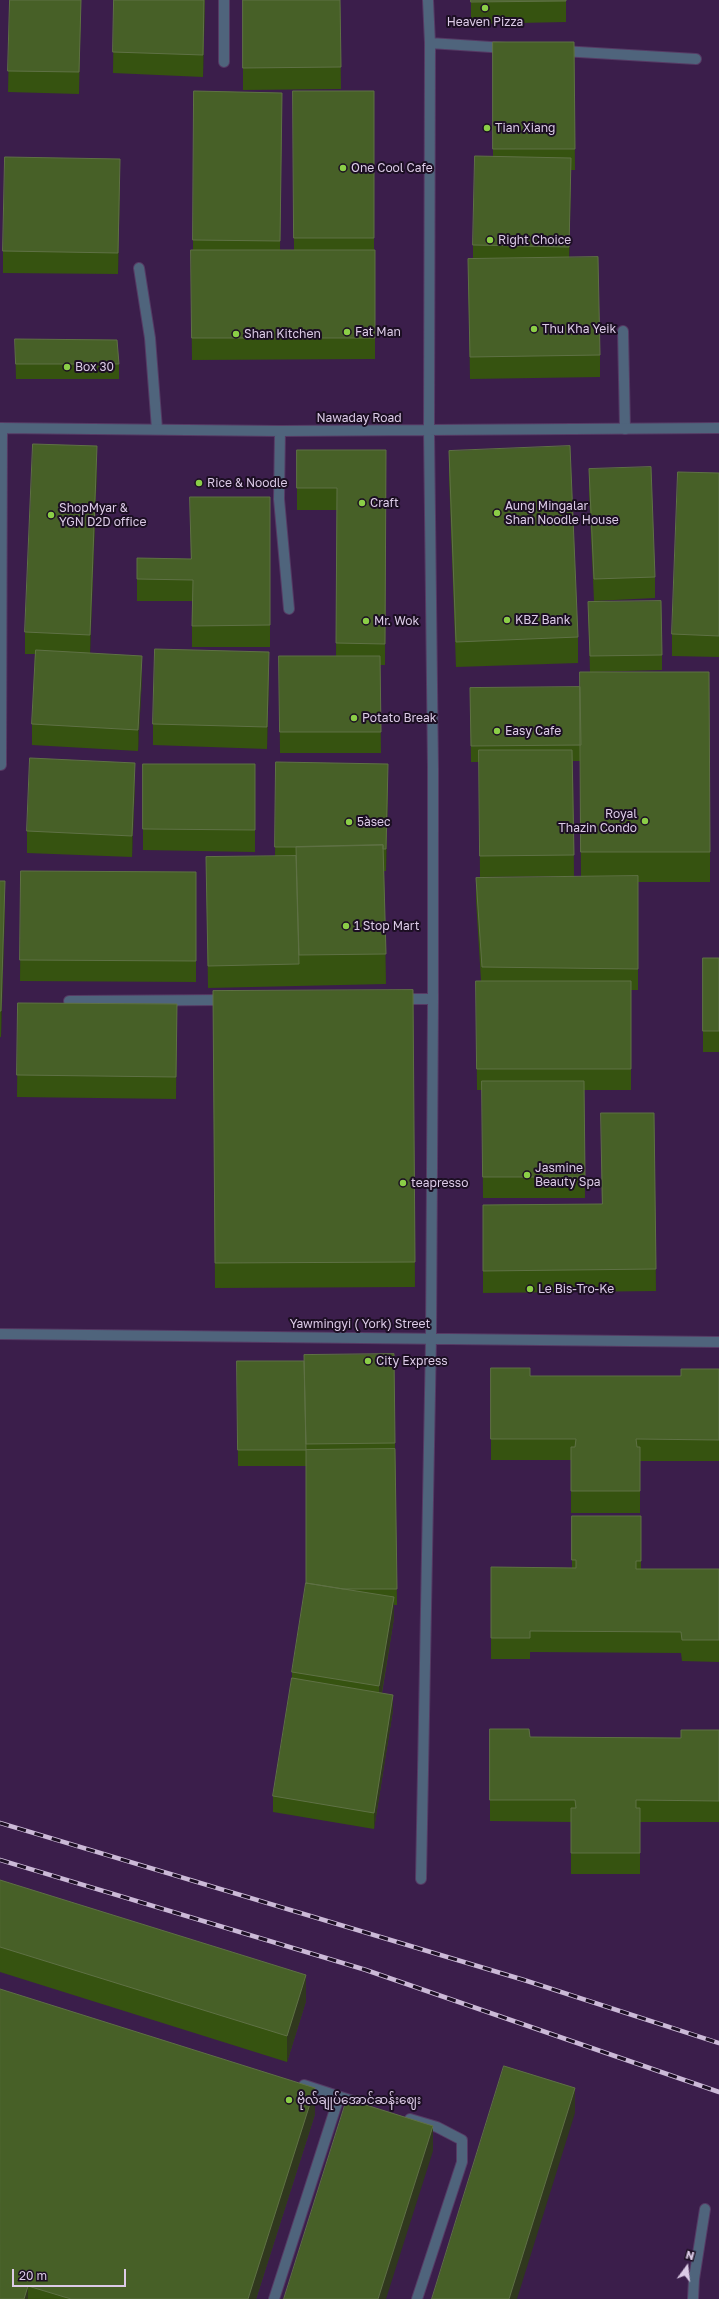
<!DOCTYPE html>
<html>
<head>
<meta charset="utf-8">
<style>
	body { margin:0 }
	#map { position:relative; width:719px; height:2299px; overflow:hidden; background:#3b1e4b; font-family:"Golos Text",sans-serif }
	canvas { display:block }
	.north { position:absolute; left:667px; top:2247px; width:40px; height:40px; -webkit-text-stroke:3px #1c0f23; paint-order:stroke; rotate:15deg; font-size:11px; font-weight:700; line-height:16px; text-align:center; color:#dccbe7 }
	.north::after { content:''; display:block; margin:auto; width:14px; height:18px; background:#dccbe7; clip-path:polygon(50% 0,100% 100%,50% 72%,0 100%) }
	.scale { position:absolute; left:12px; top:2269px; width:114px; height:18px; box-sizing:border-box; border:2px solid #dccbe7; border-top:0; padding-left:5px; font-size:12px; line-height:14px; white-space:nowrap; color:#dccbe7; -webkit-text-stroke:3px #1c0f23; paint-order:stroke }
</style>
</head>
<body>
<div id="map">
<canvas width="719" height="2299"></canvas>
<div class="north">N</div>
<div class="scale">20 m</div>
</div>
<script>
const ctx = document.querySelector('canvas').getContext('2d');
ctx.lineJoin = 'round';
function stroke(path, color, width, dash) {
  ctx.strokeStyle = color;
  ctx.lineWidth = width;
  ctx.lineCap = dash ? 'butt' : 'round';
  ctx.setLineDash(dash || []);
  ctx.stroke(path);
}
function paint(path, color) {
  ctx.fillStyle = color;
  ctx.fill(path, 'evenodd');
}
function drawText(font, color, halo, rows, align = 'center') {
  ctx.font = font + ' "Golos Text","Noto Sans Myanmar",sans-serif';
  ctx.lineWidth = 4;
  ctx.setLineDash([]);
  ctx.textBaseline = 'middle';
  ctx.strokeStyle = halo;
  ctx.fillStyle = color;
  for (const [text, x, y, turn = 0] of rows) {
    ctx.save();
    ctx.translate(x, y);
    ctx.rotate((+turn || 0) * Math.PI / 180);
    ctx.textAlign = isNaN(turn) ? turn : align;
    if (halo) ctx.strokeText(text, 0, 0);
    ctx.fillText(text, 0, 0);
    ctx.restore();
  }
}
const service = new Path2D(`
	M224 0V62
	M139 268 150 338 157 429
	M623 331 625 429
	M304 2085 359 2103
	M410 2119 437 2127 462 2140V2162L417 2299
	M274 2299 339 2097
	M693 2299 694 2279 705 2209`);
const minor = new Path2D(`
	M430 43 506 48
	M562 51 696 59
	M0 428 280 431 719 428
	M280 431 279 499 289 609
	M1 765 2 428
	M399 999H433
	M69 1001 225 1000
	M0 1334 719 1342
	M421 1879 431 1338 433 999V768L429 431 430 43 428 0`);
const rail = new Path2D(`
	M0 1823 524 1980 719 2043
	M0 1860 366 1970 719 2092`);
const wall = new Path2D(`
	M10 0H81L79 94 8 92Z
	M114 0H205L203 77 113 73Z
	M243 0H340L341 89 243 90Z
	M471 0H566V22L471 24Z
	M493 42H574L575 170H571L569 258 600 355V377L470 379 468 259H473V245L493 156Z
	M194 91 282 93 280 250H294L293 91H374V250H375V359L192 360 191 272 193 250Z
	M120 180 118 274 3 273V251Z
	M15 339 119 364V379H16Z
	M297 450H386L385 665H380L381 753H280L279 656H336L337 510H297Z
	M449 451 578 637V663L456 667 449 476Z
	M97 468 90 653 142 677 138 751 32 745V724L35 654H25V632Z
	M589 469 655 577V598L594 601 589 491Z
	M719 473V657L672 656V634Z
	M270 497V647H192V601H137V558L190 559Z
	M588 602 662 655V670L590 672Z
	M269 673 267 749 153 745V724Z
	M580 687 710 852V882H638V990H631V1090H584L585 1198H483L482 1090H477L476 981H481L476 900V878L581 877 580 761H573L574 876 480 877 479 762H471L470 688Z
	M276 762 388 786 386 871H384L386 984 208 988 206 857 275 856Z
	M143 764H255V852L143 850Z
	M135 784 132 857 27 853V831Z
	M21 871 196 872V982L20 981Z
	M0 881 5 907 1 1037H0Z
	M703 958H719V1052H703Z
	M413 990 415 1287 215 1288 213 991Z
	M18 1003 177 1004 176 1099 17 1097Z
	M654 1113 656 1291 483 1293V1205L602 1204Z
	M237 1361 395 1443 397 1605H394V1618L382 1693 393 1710 374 1829 273 1812V1796L292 1678V1672L306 1583V1466H238Z
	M491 1368 530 1376H681L719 1369V1461H640V1513H571V1460H491Z
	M572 1516H641V1569H719V1662L682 1661 681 1653 530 1652V1659H491V1567L572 1568Z
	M490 1729 530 1737 681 1738 719 1730V1822H640V1874H571V1822L490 1821Z
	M0 1880 306 2001 287 2062 0 1972Z
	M315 2114 256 2299H0Z`);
const shadedWall = new Path2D(`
	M204 0H205L203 77V55Z
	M571 158V179L569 268V247Z
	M120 159V180L118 274V253Z
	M97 446V468L90 657V635Z
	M269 652V673L267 749V727Z
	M142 656V677L138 751V730Z
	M135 763V784L132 857V836Z
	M388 764V786L386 871V849Z
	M5 881V907L1 1037V1011Z
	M394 1597V1618L379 1708V1686Z
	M393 1695V1710L374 1829V1813Z
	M306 1975V2001L287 2062V2036Z
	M315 2088V2114L256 2299H248Z
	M575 2088V2113L517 2299H509Z
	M433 2126V2151L386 2299H378Z
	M28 2286V2299H24Z`);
const building = new Path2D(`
	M10 0H81L79 72 8 71Z
	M114 0H204L203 55 113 52Z
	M243 0H340L341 67 243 68Z
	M471 0H566V1L471 2Z
	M493 42H574L575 149H493Z
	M194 91 282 93 280 241 193 240Z
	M293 91H374V238H294Z
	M475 156 571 158 569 247 473 245Z
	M5 157 120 159 118 253 3 251Z
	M191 250H375V338H192Z
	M598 257 600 355 470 357 468 259Z
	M15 339 117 340 119 364H16Z
	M33 444 97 446 90 635 25 632Z
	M570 446 578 637 456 642 449 451Z
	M297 450H386L385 644 336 643 337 488H297Z
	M651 467 655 577 594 579 589 469Z
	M678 472 719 473V636L672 634Z
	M190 497H270V625L192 626 193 580 137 579V558L191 559Z
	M661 601 662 655 590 656 588 602Z
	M155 649 269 652 267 727 153 724Z
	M36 650 142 656 138 730 32 724Z
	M279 656H380L381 732H280Z
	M580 672H709L710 852H581Z
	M580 687 581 745 471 746 470 688Z
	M479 750H572L574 855 480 856Z
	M30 758 135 763 132 836 27 831Z
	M276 762 388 764 386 849H383V845L296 847H275Z
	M143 764H255V830L143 829Z
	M383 845 386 954 299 955 296 847Z
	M296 856 299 964 208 966 206 857Z
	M21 871 196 872V961L20 960Z
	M638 876V969L482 967 476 878Z
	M0 881H5L1 1011H0Z
	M703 958H719V1031H703Z
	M476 981H631V1069H477Z
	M413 990 415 1262 215 1263 213 991Z
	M18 1003 177 1004 176 1077 17 1075Z
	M482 1081H584L585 1177H483Z
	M601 1113H654L656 1269 483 1271V1205L602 1204Z
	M394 1354 395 1443 306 1444 304 1355Z
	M237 1361H304L306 1450H238Z
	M491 1368H530V1376H681V1369H719V1440L636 1439 637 1447H640V1491H571V1447H575L576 1439H491Z
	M395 1449 397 1589H343L306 1583V1450Z
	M572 1516H641V1561H636V1569H719V1640H682L681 1632 530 1631V1638H491V1567L576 1568V1560H572Z
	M306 1583 394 1597 379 1686 292 1672Z
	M292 1678 393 1695 374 1813 273 1796Z
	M490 1729H529L530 1737 681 1738V1730H719V1801L636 1800V1808H640V1853H571V1808H576L575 1800H490Z
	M0 1880 306 1975 287 2036 0 1947Z
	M0 1989 315 2088 248 2299H71L28 2286 24 2299H0Z
	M504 2066 575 2088 509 2299H432Z
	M347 2099 433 2126 378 2299H284Z`);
const markers = [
	[485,8,4,"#8bce47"],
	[487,128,4,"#8bce47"],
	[343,168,4,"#8bce47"],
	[490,240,4,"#8bce47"],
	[534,329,4,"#8bce47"],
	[347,332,4,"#8bce47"],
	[236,334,4,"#8bce47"],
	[67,367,4,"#8bce47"],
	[199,483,4,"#8bce47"],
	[362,503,4,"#8bce47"],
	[497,513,4,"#8bce47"],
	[51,515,4,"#8bce47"],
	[507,620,4,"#8bce47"],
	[366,621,4,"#8bce47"],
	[354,718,4,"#8bce47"],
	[497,731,4,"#8bce47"],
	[645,821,4,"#8bce47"],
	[349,822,4,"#8bce47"],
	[346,926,4,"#8bce47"],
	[527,1175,4,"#8bce47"],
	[403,1183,4,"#8bce47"],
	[530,1289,4,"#8bce47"],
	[368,1361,4,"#8bce47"],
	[289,2100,4,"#8bce47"]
];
const poiNames = [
	["Heaven Pizza",485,22,"center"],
	["Tian Xiang",495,128],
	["One Cool Cafe",351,168],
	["Right Choice",498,240],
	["Thu Kha Yeik",542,329],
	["Fat Man",355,332],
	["Shan Kitchen",244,334],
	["Box 30",75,367],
	["Rice & Noodle",207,483],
	["Craft",370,503],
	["Aung Mingalar",505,506],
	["Shan Noodle House",505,520],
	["ShopMyar &",59,508],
	["YGN D2D office",59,522],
	["KBZ Bank",515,620],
	["Mr. Wok",374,621],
	["Potato Break",362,718],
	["Easy Cafe",505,731],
	["Royal",637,814,"right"],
	["Thazin Condo",637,828,"right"],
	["5àsec",357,822],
	["1 Stop Mart",354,926],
	["Jasmine",535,1168],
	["Beauty Spa",535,1182],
	["teapresso",411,1183],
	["Le Bis-Tro-Ke",538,1289],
	["City Express",376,1361],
	["ဗိုလ်ချုပ်အောင်ဆန်းဈေး",297,2100]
];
const streetNames = [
	["Nawaday Road",359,418],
	["Yawmingyi ( York) Street",360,1324]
];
stroke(service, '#553a64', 12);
stroke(minor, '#553a64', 12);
stroke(service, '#4f647c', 10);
stroke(minor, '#4f647c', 10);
stroke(rail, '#cbb9d7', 4.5);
stroke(rail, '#1c0f23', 3, [9]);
paint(wall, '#365310');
paint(shadedWall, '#30381e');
paint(building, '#476027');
stroke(building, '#5f7145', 1);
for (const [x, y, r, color] of markers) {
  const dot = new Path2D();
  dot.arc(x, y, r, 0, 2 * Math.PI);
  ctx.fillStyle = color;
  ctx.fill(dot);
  stroke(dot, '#1c0f23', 1.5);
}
drawText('12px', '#dccbe7', '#1c0f23', poiNames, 'left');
drawText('12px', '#dccbe7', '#1c0f23', streetNames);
</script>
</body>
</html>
